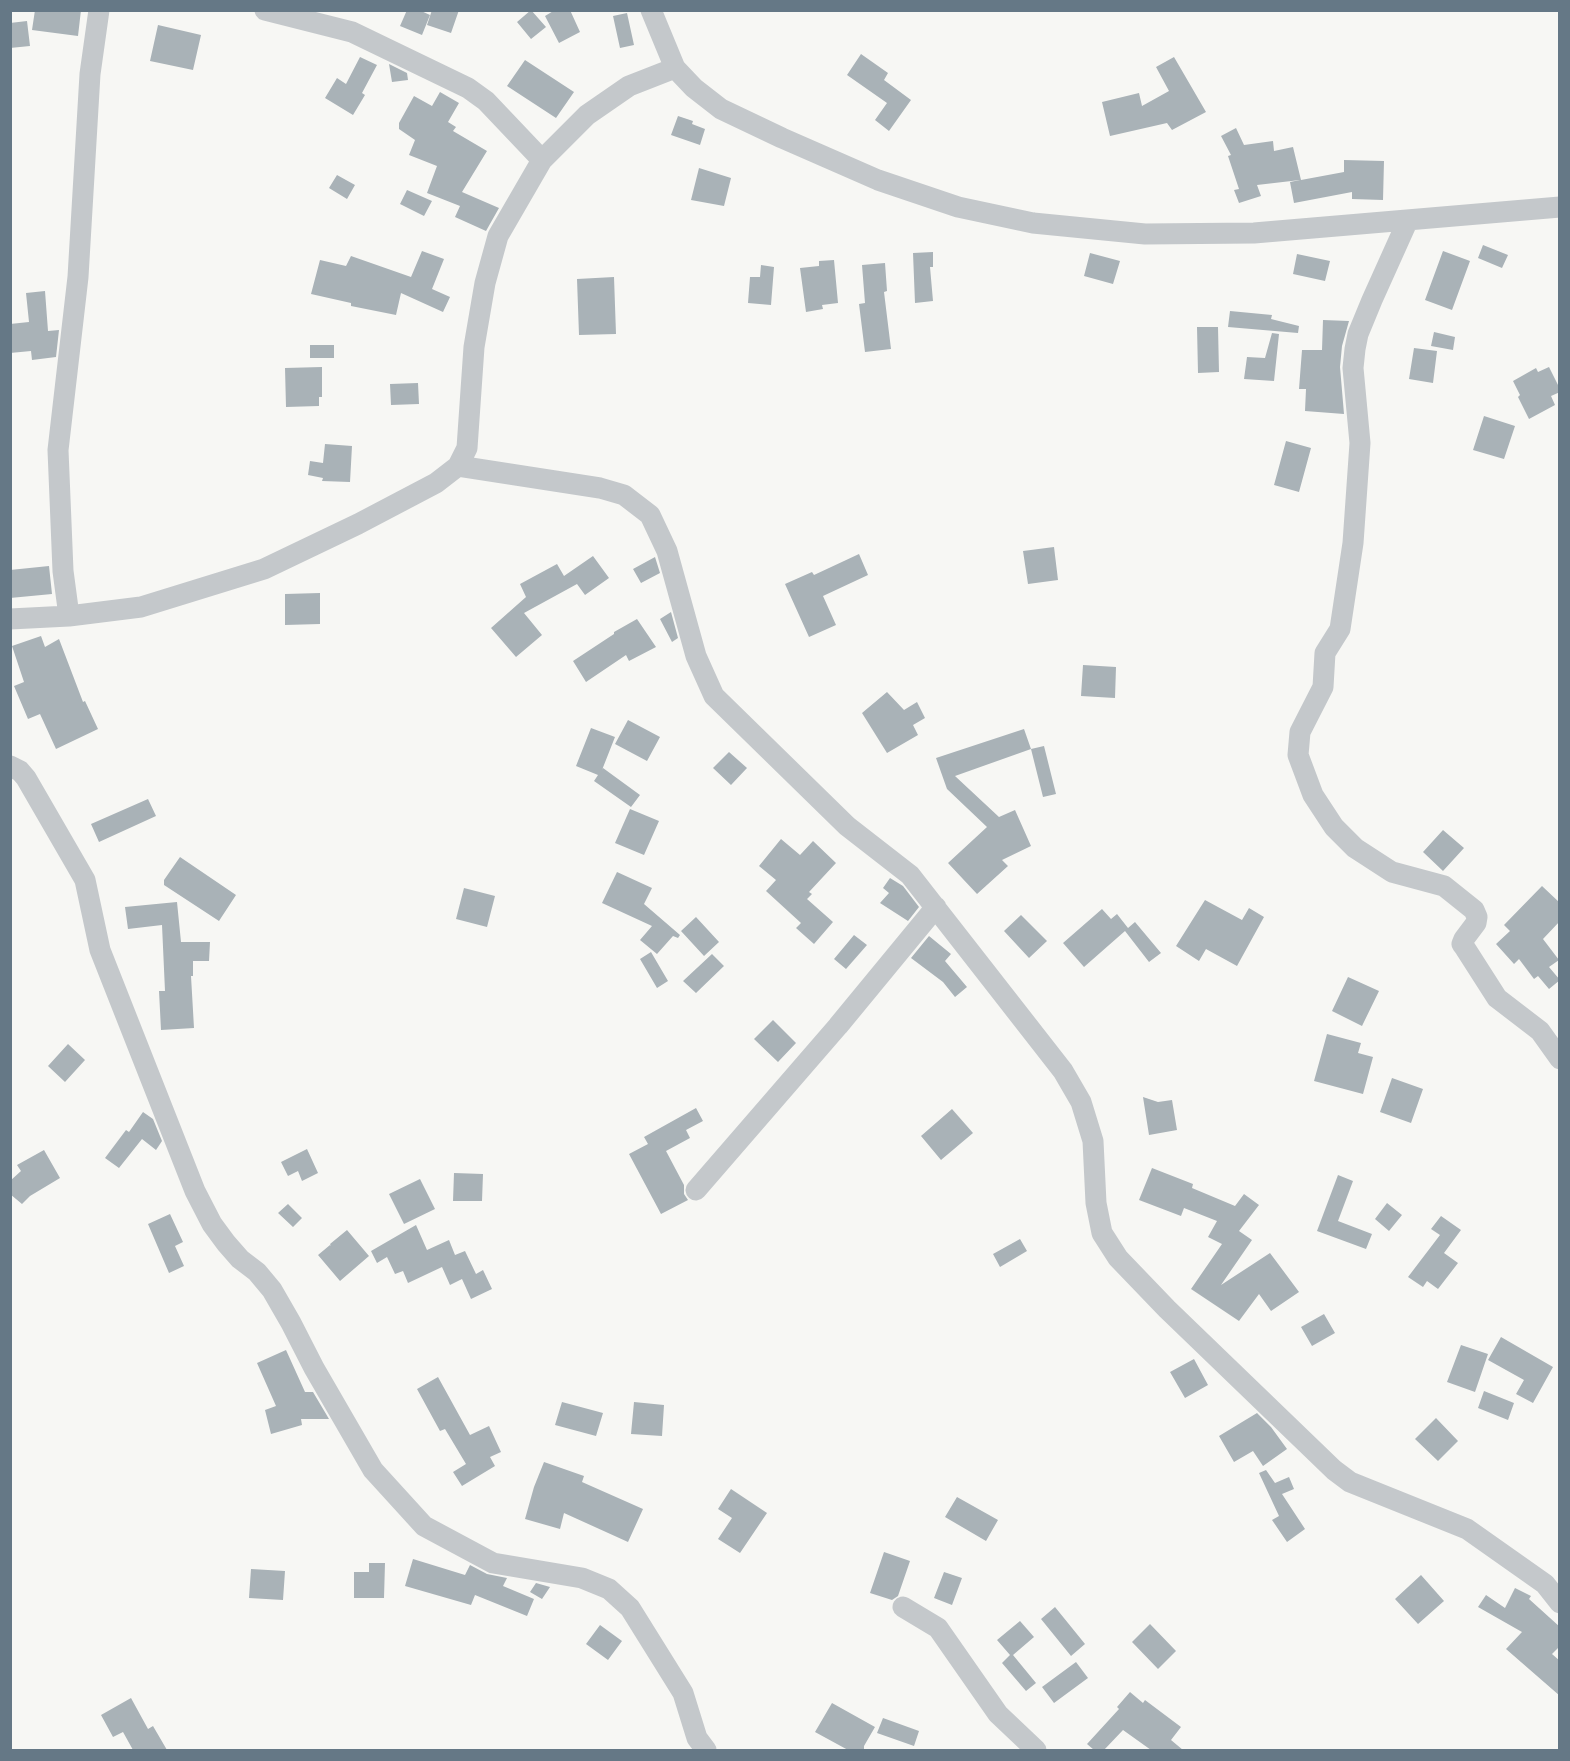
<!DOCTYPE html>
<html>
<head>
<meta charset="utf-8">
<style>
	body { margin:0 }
	#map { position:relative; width:1570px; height:1761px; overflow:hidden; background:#f7f7f4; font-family:Lato,sans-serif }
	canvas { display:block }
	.frame { position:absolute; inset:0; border:12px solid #657886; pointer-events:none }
</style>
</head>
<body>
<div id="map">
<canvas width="1570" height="1761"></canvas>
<div class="frame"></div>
</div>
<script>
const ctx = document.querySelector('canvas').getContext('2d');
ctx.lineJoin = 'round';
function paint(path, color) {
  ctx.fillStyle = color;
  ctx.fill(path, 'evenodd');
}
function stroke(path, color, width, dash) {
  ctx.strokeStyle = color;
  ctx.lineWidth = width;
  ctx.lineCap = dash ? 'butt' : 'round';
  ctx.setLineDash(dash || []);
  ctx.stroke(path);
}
const building = new Path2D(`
	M35 10H81L78 36 32 30Z
	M407 10H419L430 15 422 35 400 26Z
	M432 10H459L451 33 427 25Z
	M531 10 546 27 531 39 517 22Z
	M555 10H570L580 32 559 43 545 16Z
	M627 13 634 45 620 48 613 16Z
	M27 21 30 46 10 48V23Z
	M158 25 201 35 193 70 150 61Z
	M861 54 888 73 884 80 911 100 889 131 875 120 887 103 847 75Z
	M360 57 377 65 362 93 365 95 353 115 325 98 337 78 346 84Z
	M1174 57 1206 112 1172 130 1167 123 1110 136 1102 102 1139 93 1142 106 1169 91 1156 67Z
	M525 60 574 92 556 118 507 86Z
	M389 64 407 73 408 80 392 82Z
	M440 92 459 103 448 122 456 127 453 131 487 151 462 192 499 208 486 231 455 217 460 206 427 193 437 166 409 155 415 140 399 129V123L414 96 432 106Z
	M678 116 693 121 692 124 705 129 700 145 671 135Z
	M1236 128 1244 145 1273 141 1274 151 1293 147 1301 180 1344 172V160L1384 161 1383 200 1352 199V192L1294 203 1290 182 1300 180 1257 185 1261 196 1239 203 1234 190 1239 189 1228 156 1231 155 1221 136Z
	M699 168 731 178 724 206 691 200Z
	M337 175 355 185 347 199 329 188Z
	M407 190 432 201 424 216 400 204Z
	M1483 245 1508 255 1502 268 1478 258Z
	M422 251 444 259 432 289 450 297 443 312 401 293 396 315 351 306V303L311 294 320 260 346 266 351 256 411 277Z
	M1443 251 1470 261 1452 310 1425 300Z
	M933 252V267H930L933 301 915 303 913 253Z
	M1090 253 1120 261 1113 284 1084 276Z
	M1297 254 1330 261 1325 281 1293 274Z
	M834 260 838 303 822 305 823 309 806 312 800 268 819 266V261Z
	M885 263 887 291 884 292 891 349 865 352 859 304 865 303 862 265Z
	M761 265 774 267 771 305 748 303 750 277H760Z
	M614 277 616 334 579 335 577 279Z
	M45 291 48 331 59 330 56 357 32 360 31 351 10 353V324L29 322 26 293Z
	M1230 311 1272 315 1271 319 1299 326 1298 333 1228 327Z
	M1323 320 1349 321 1342 346 1340 367 1344 414 1305 411 1306 389H1299L1302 350H1322Z
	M1197 327H1218L1219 372 1198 373Z
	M1434 332 1455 337 1453 350 1431 346Z
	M1272 333 1279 334 1274 381 1244 379 1247 357 1265 358Z
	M310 345H334V358H310Z
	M1414 348 1437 351 1433 383 1409 379Z
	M322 367V397H319V406L286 407 285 368Z
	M1549 367 1560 389V392L1551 396 1555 405 1529 419 1518 397 1520 395 1513 381 1536 368 1538 372Z
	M418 383 419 404 391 405 390 384Z
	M1484 416 1515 426 1504 459 1473 450Z
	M1286 441 1311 448 1299 492 1274 485Z
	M325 444 352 446 350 482 322 481 323 478 308 475 310 461 323 463Z
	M1054 547 1058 580 1028 584 1023 551Z
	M859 554 868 575 823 596 836 625 809 637 785 584 812 572 814 575Z
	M593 556 609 578 585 595 577 584 524 613 542 635 516 657 491 628 526 597 520 584 557 564 564 576Z
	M655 557 660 573 641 583 633 569Z
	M49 566 52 594 10 598V570Z
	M320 593V624L285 625V594Z
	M671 612 678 638 672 642 660 619Z
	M637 619 656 647 629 661 626 655 586 682 573 661 614 634V632Z
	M41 636 45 647 59 639 83 702 85 701 98 729 56 749 40 714 28 719 14 686 24 682 12 646Z
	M1083 665 1116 667 1115 698 1081 696Z
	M887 692 904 710 917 702 925 718 913 725 918 735 887 753 862 713Z
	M628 720 660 737 647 761 615 744Z
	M591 728 615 737 602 770 603 768 640 795 631 807 594 781 598 775 576 766Z
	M1024 729 1031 749 1044 746 1056 794 1043 797 1031 749 955 776 999 817 1015 810 1031 846 1002 860 1008 866 977 894 948 863 987 827 947 789 936 758Z
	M729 752 747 768 731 785 713 768Z
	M148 799 156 816 99 842 91 824Z
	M630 809 659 821 644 855 615 843Z
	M1443 830 1464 848 1443 871 1423 852Z
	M781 839 800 855 813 841 836 863 809 892 812 894 807 899 833 922 814 944 796 928 801 923 766 891 776 880 759 866Z
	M180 857 236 895 219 921 164 885V880Z
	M617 872 652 888 644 904 680 935 678 938 673 936 657 954 640 940 652 926 602 903Z
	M890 878 903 886 919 907 908 921 880 903 889 893 883 888Z
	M1542 886 1560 903V921L1543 939 1559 960 1549 967 1560 980 1549 989 1538 976 1534 979 1519 959 1514 964 1496 944 1510 931 1504 925Z
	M464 888 495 896 487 927 456 919Z
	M1205 900 1242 920 1249 908 1264 917 1237 966 1206 949 1199 961 1176 946Z
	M177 902 181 942H210L209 961H193V976H191L194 1028 161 1030 159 991H165L162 925 128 929 125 907Z
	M1102 909 1111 919 1117 914 1128 928 1135 922 1161 953 1149 962 1125 931 1084 967 1063 943Z
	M1021 915 1047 941 1029 958 1004 931Z
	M696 917 719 942 704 956 681 931Z
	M854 935 867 945 846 969 834 959Z
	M929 936 951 954 945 961 967 987 955 997 943 982 911 958Z
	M651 952 668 981 657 988 640 959Z
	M712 954 724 966 696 993 683 981Z
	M1348 977 1379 991 1362 1026 1332 1011Z
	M773 1020 796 1043 778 1062 754 1039Z
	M1327 1034 1361 1043 1358 1053 1373 1057 1363 1094 1314 1081Z
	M68 1044 85 1060 65 1082 48 1066Z
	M1392 1078 1423 1089 1411 1123 1380 1112Z
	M1143 1097 1158 1102 1172 1100 1177 1130 1149 1135Z
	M696 1108 703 1121 686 1130 690 1138 666 1151 684 1185V1194L688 1200 661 1214 629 1154 648 1144 644 1137Z
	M952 1109 973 1133 941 1160 921 1136Z
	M143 1112 153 1119 162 1141 156 1150 142 1139 119 1168 105 1158 126 1130 129 1132Z
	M307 1149 318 1173 302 1181 298 1171 288 1176 281 1162Z
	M44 1150 60 1178 30 1196 22 1204 10 1194V1181L21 1171 17 1165Z
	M1152 1168 1193 1184 1192 1188 1235 1206 1244 1194 1259 1205 1239 1231 1252 1240 1221 1285 1270 1253 1299 1292 1271 1311 1259 1294 1239 1321 1191 1289 1222 1244 1208 1237 1217 1221 1184 1208 1181 1216 1139 1200Z
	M454 1173 483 1174 482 1201H453Z
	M1338 1175 1353 1181 1338 1221 1372 1234 1366 1249 1317 1231Z
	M420 1179 435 1209 404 1224 389 1194Z
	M1387 1203 1402 1215 1389 1231 1375 1219Z
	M288 1204 302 1218 293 1227 278 1213Z
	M170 1214 183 1242 175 1246 184 1266 169 1273 148 1224Z
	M1441 1216 1461 1230 1444 1253 1458 1263 1438 1289 1427 1281 1423 1287 1408 1277 1440 1235 1431 1229Z
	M416 1225 427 1250 449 1240 455 1255 465 1251 476 1274 483 1270 492 1289 471 1299 462 1279 450 1285 442 1267 408 1283 403 1271 395 1274 387 1257 377 1263 371 1251Z
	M347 1230 369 1256 340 1281 318 1255 330 1245 331 1246 330 1244Z
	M1020 1239 1027 1251 1000 1267 993 1254Z
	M1324 1314 1335 1333 1312 1346 1301 1327Z
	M1501 1337 1553 1367 1533 1403 1516 1394 1524 1380 1488 1360Z
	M1461 1345 1488 1354 1475 1392 1447 1382Z
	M286 1350 305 1392H313L329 1419H301L302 1425 271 1434 265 1410 276 1406 257 1363Z
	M1194 1359 1208 1385 1185 1398 1170 1372Z
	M438 1377 470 1435 489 1426 501 1452 490 1457 495 1466 462 1486 453 1472 466 1464 445 1429 440 1431 417 1389Z
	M1484 1391 1514 1403 1508 1420 1478 1408Z
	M562 1402 603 1413 596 1436 555 1425Z
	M634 1402 664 1405 662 1436 631 1434Z
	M1257 1413 1271 1427 1287 1449 1263 1466 1253 1451 1234 1462 1219 1436Z
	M1436 1418 1458 1441 1438 1461 1415 1439Z
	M544 1462 584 1476 582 1482 643 1509 628 1542 564 1513 560 1529 525 1519 534 1487Z
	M1266 1470 1275 1483 1289 1477 1294 1489 1282 1494 1305 1529 1287 1542 1272 1520 1279 1516 1259 1473Z
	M731 1489 767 1513 740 1553 718 1539 732 1518 718 1509Z
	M957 1497 998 1520 986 1541 945 1517Z
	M884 1552 910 1561 898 1596 892 1600 870 1593Z
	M413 1559 465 1575 470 1565 487 1574 507 1578 503 1586 534 1599 527 1616 475 1595 471 1605 405 1586Z
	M369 1563H385L384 1598H354V1572H369Z
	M251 1569 285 1571 283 1600 249 1598Z
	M944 1572 962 1578 952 1605 934 1598Z
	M1421 1575 1444 1601 1418 1624 1395 1599Z
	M536 1583 550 1587 542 1599 530 1592Z
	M1515 1588 1531 1596 1529 1599 1560 1627V1646L1552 1654 1560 1661V1696L1506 1649 1522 1632 1478 1607 1486 1595 1505 1608Z
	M1055 1607 1085 1644 1071 1656 1041 1619Z
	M1020 1621 1034 1637 1013 1655 1036 1683 1026 1691 1002 1663 1010 1655 997 1640Z
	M1150 1624 1176 1651 1158 1669 1132 1642Z
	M600 1625 622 1641 608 1660 586 1644Z
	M1076 1662 1088 1678 1054 1703 1042 1687Z
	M1130 1692 1143 1703 1145 1700 1181 1727 1171 1740 1183 1750H1151L1123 1730 1104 1750H1094L1087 1744 1119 1709 1117 1707Z
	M131 1698 148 1729 153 1726 167 1750H133L123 1732 113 1737 101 1715Z
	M832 1703 875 1727 864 1746V1750H848L815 1732Z
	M883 1718 919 1731 914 1746 877 1733Z`);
const minor = new Path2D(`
	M265 10 352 32 468 88 486 101 542 160
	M651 10 675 68 694 88 721 109 782 138 878 180 958 207 1033 223 1145 234 1254 233 1560 207
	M1408 220 1372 300 1358 334 1355 349 1353 368 1360 443 1353 543 1340 629 1325 653 1323 687 1300 732 1298 755 1313 795 1334 827 1355 848 1392 872 1444 886 1474 910 1477 917 1476 923 1464 939 1462 944 1465 948 1497 998 1540 1031 1560 1059
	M458 466 600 488 624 495 650 515 667 551 696 656 714 696 847 826 910 875 1063 1071 1081 1102 1093 1141 1096 1203 1102 1233 1118 1258 1167 1309 1334 1470 1350 1482 1467 1529 1545 1584 1560 1603
	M69 616 63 571 58 450 78 277 90 74 99 10
	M10 619 69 616 141 607 264 569 358 524 436 483 458 466 467 448 474 347 485 283 498 236 542 160 587 115 629 86 675 68
	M10 766 20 771 26 778 85 880 100 950 195 1191 212 1224 226 1243 240 1259 257 1272 272 1290 291 1323 314 1368 373 1470 424 1526 493 1563 582 1578 609 1589 630 1608 683 1693 697 1738 706 1750
	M696 1190 838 1026 936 907
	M903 1607 938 1628 998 1714 1036 1750`);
paint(building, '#a9b2b7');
stroke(minor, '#c4c8cb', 21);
</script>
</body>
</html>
